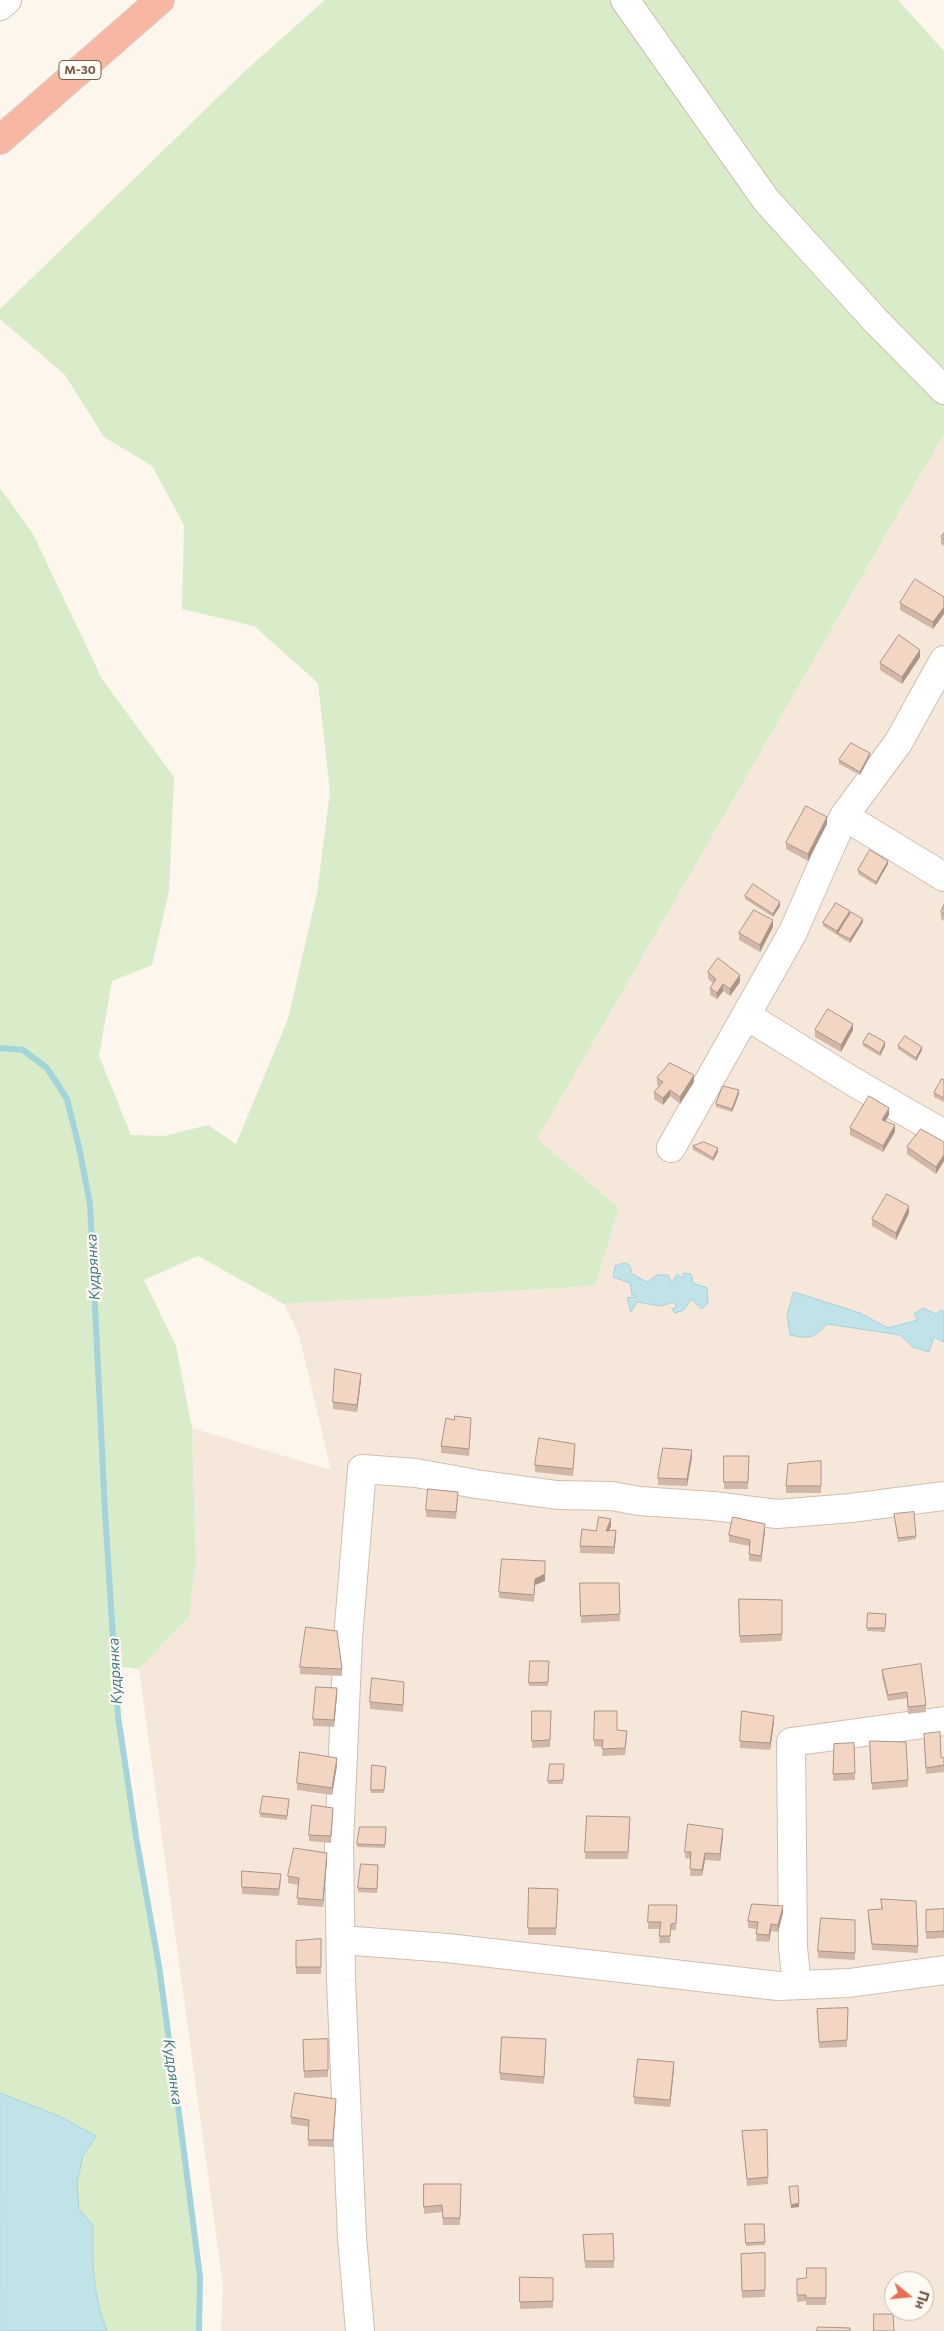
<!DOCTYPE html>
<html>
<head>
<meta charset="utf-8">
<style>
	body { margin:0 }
	#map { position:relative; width:944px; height:2331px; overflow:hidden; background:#fdf6ec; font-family:Commissioner,sans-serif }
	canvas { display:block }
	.north { position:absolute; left:884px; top:2271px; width:50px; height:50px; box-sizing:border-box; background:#fffaf3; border:1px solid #cabbb1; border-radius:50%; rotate:107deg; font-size:14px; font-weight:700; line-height:20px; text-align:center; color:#7a5c4d }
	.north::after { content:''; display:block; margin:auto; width:18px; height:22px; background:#e76f51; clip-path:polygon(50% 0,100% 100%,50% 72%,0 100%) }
</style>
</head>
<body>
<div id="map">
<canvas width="944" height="2331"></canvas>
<div class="north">Пн</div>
</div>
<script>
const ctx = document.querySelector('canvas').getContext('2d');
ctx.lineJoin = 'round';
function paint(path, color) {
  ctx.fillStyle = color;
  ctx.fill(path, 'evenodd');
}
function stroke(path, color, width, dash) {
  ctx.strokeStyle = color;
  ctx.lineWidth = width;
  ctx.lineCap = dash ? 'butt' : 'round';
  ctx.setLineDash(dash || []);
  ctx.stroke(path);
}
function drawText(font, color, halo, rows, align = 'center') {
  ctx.font = font + ' Commissioner,sans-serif';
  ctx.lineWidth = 4.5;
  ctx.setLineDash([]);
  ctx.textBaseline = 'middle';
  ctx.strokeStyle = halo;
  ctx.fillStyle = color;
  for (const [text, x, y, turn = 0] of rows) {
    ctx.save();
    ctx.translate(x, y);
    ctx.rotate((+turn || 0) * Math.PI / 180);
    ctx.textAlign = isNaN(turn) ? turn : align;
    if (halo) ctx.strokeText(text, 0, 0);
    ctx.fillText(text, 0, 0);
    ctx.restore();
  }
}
const residential = new Path2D(`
	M944 434V2331H221L223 2285 139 1669 189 1617 196 1562 192 1428 331 1470 299 1335 284 1304 595 1286 619 1208 536 1139ZM894 2281H924V2311H894Z`);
const green = new Path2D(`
	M325 0H898L944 51V434L537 1139 619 1208 595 1286 284 1304 198 1256 144 1280 176 1346 192 1428 196 1562 189 1617 139 1669 115 1666 118 1716 136 1837 159 1966 200 2277 199 2331H107C93 2295 92 2264 93 2226 89 2221 81 2214 79 2207 72 2181 82 2158 96 2136L59 2116 0 2093V488L33 534 102 679 174 777 169 891 152 965 112 981 99 1056 131 1135 164 1136 208 1125 236 1144 288 1019 317 893 330 792 318 683 254 626 182 609 184 525 152 466 104 437 65 375 0 319V309L245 71Z`);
const water = new Path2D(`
	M626 1263 630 1266 632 1274 647 1282 657 1275H668L672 1283 677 1274 682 1278 684 1273 691 1274 693 1283 707 1288 708 1303 702 1309 691 1299 684 1310 675 1313 672 1309 677 1307 674 1302 660 1306 637 1302 631 1312 627 1298 636 1297 632 1295 630 1283 613 1277 615 1266Z
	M794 1292 860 1313 888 1328 918 1320 914 1314 923 1308 936 1314 942 1310 944 1312V1342L934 1337 929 1352 913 1347 900 1335 827 1324C813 1339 810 1339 790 1335L787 1315Z
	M0 2093 59 2116 96 2136 83 2157 77 2182 79 2209 93 2226C92 2264 93 2295 107 2331H0Z`);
const stream = new Path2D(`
	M0 1048 23 1050 47 1068 67 1099 79 1147 90 1204 105 1512 118 1716 136 1837 159 1966 180 2121 200 2277 199 2331`);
const minor = new Path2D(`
	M625 0 766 200 875 320 944 390
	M0 6 7 0
	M844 816 944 877
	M747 1016 857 1084 944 1134
	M671 1148 793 932 844 816 898 743 944 660
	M341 1940 447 1948 778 1986 849 1983 944 1970
	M797 1985 793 1948 791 1742 944 1721
	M360 2331 352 2237 341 1980 339 1844 348 1638 362 1469 416 1473 476 1484 557 1495 612 1496 639 1501 713 1506 777 1514 851 1508 944 1496`);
const highway = new Path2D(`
	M0 140 160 0`);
const wall = new Path2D(`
	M944 533V546L941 544V537Z
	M944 597 933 629 900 610V603Z
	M920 657 902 684 880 670V663Z
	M870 756 860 775 839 764V760Z
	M827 824 808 861 786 849V843Z
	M888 864 876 885 858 874V870Z
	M745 896 780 906 773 917 745 899Z
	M944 905V921L941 919V912Z
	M850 914 837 935 823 926V923Z
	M863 922 850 943 838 936V933Z
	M773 927 760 952 739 940V933Z
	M708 972 740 982 730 996 723 991 717 999 710 995V988L713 983 708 979Z
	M815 1030H853L841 1052 815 1037Z
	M863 1043 885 1046 880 1056 863 1046Z
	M898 1046 922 1050 916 1061 898 1049Z
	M657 1078 694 1082 680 1104 670 1096 663 1105 654 1099V1092L659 1086 657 1085Z
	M944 1080V1102L934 1097V1093Z
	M739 1094 732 1112 716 1107V1104Z
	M889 1115 885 1121 895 1132 883 1152 850 1135V1128Z
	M944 1142V1161L936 1174 907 1154V1147Z
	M693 1146 718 1152 713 1161 693 1150Z
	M909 1213 896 1240 872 1226V1219Z
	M361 1380 357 1412 333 1409V1402Z
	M471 1425 469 1456 441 1453V1446Z
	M575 1451 573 1476 535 1472V1465Z
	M724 1456H749L748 1489H724Z
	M692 1457 687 1486 658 1485V1478Z
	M821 1461V1493H786V1486Z
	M458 1498 456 1519 426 1517V1510Z
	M894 1514 916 1536V1539L898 1542Z
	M611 1526 609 1531 616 1536 614 1554 580 1553V1546L596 1531Z
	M765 1531 761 1562 749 1561V1546L729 1542V1535Z
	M545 1581 535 1585 534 1602 499 1598V1592Z
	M580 1583H619L620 1621 581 1623Z
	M739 1599 782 1600V1641L740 1643Z
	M886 1614 885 1632 867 1631V1628Z
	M549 1661 548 1686H529V1683Z
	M300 1667 342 1669V1676L300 1674Z
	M882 1670 926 1705V1712L908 1714 907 1698 888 1701 882 1677Z
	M404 1689 403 1712 370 1709V1702Z
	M337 1695 334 1727 313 1726V1719Z
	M532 1711H551L550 1747 532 1748Z
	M774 1722 770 1750 740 1748V1741Z
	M617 1730 627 1738 625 1755 602 1756 603 1747 594 1746V1740Z
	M870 1741 908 1780V1787L872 1790Z
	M924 1741 941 1757 944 1758V1772L926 1774Z
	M854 1743 855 1780 833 1781 834 1744Z
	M564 1764 563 1784H548V1781Z
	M337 1765 332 1795 297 1790V1783Z
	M372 1765 386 1767 384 1793H371Z
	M289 1802 287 1820 260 1817V1813Z
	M333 1814 331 1843 309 1841V1835Z
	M630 1824 628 1859H585V1852Z
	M386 1827 385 1848 357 1847V1844Z
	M723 1836 720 1861 705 1860 702 1876H690L691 1859 685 1858V1852Z
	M327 1860 323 1907 297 1905 299 1885 288 1883V1876Z
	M378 1865 377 1893 358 1892V1888Z
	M242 1871 281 1881 279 1896 242 1894Z
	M529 1888 558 1889 556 1935H528Z
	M881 1899 918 1946V1953L872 1950 868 1917V1910L881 1909Z
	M649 1905 677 1912 676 1930H671L670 1943H659L660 1929H648Z
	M944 1909V1938L926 1939V1910Z
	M783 1913 778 1932 771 1931 769 1942 756 1941 757 1929 748 1928V1921Z
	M855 1920V1960L818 1958V1951Z
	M321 1939V1974H296V1941Z
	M848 2008 847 2047 819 2048 817 2009Z
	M328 2039V2077L304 2078 303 2040Z
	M546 2046 544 2084 500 2080V2073Z
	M674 2069 670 2107 634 2104V2097Z
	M336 2106 333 2147 308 2146 309 2127 291 2124V2117Z
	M767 2130 768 2184 747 2186 742 2131Z
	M424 2184H461L460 2225H443L442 2212 424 2214Z
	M745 2224H764L765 2245 746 2246Z
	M583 2235 614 2261V2268H585Z
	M765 2253V2297L742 2298 741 2254Z
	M826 2268V2305H806V2301L797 2302V2279L806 2278Z
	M520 2277 553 2278V2308L520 2309Z`);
const shadedWall = new Path2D(`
	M944 607V614L933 629V622Z
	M920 650V657L902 684V677Z
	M870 753V756L860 775V772Z
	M827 817V824L808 861V854Z
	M888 861V864L876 885V882Z
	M780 902V906L773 917V914Z
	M850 911V914L837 935V931Z
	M863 919V922L850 943V939Z
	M773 920V927L760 952V945Z
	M740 975V982L730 996V989Z
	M723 984V991L717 999V993Z
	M853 1024V1030L841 1052V1045Z
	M885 1042V1046L880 1056V1053Z
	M922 1047V1050L916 1061V1058Z
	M694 1075V1082L680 1104V1097Z
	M670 1090V1096L663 1105V1098Z
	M739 1090V1094L732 1112V1109Z
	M889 1108V1115L882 1127V1120Z
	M895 1125V1132L883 1152V1146Z
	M718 1148V1152L713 1161V1158Z
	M944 1155V1161L936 1174V1167Z
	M909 1206V1213L896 1240V1233Z
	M361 1374V1380L357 1412V1405Z
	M692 1450V1457L687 1486V1479Z
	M611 1519V1526L606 1538V1531Z
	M765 1524V1531L761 1562V1556Z
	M616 1530V1536L614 1554V1547Z
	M545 1561V1581L535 1585 534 1602 535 1579Z
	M337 1688V1695L334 1727V1720Z
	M774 1716V1722L770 1750V1743Z
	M337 1758V1765L332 1795V1788Z
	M723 1829V1836L720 1861V1854Z
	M327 1853V1860L323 1907V1900Z
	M705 1853V1860L702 1876V1870Z
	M783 1906V1913L778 1932V1925Z
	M771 1924V1931L769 1942V1935Z
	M674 2062V2069L670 2107V2100Z
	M799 2203V2207L791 2208V2205Z`);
const building = new Path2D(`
	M944 533V539L941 537Z
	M915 579 944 597V607L933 622 900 603Z
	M899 635 920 650 902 677 880 663Z
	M851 743 870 753 860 772 839 760Z
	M806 806 827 817 808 854 786 843Z
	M870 850 888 861 876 882 858 870Z
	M753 884 780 902 773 914 745 896Z
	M836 903 850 911 837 931 823 923Z
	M944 905V914L941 912Z
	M754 910 773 920 760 945 739 933Z
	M851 912 863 919 850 939 838 933Z
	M718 958 740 975 730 989 723 984 717 993 710 988 716 979 708 972Z
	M828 1009 853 1024 841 1045 815 1030Z
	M869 1033 885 1042 880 1053 863 1043Z
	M905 1036 922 1047 916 1058 898 1046Z
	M670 1063 694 1075 680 1097 670 1090 663 1098 654 1092 663 1082 657 1078Z
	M942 1079 944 1080V1098L934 1093Z
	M723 1086 739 1090 732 1109 716 1104Z
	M869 1096 889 1108 882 1120 895 1125 883 1146 850 1128Z
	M921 1129 944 1142V1155L936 1167 907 1147Z
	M704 1142 718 1148 713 1158 693 1146Z
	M887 1194 909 1206 896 1233 872 1219Z
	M335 1369 361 1374 357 1405 333 1402Z
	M455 1416 471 1418 469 1449 441 1446 446 1418 454 1420Z
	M539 1438 575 1444 573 1469 535 1465Z
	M663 1448 692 1450 687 1479 658 1478Z
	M724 1456H749L748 1482H724Z
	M821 1461V1486H786L788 1464Z
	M428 1489 458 1492 456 1512 426 1510Z
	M914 1512 916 1536 898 1538 894 1514Z
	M599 1517 611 1519 606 1531 616 1530 614 1547 580 1546 582 1529 596 1531Z
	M733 1517 765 1524 761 1556 749 1554 750 1540 729 1535Z
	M502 1559 545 1561V1574L535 1579 534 1595 499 1592Z
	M580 1583H619L620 1614 581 1616Z
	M739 1599 782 1600V1634L740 1636Z
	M868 1613 886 1614 885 1628H867Z
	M306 1627 337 1631 342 1669 300 1667Z
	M530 1661H549L548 1682 529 1683Z
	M921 1664 926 1705 908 1707 907 1692 888 1695 882 1670Z
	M372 1678 404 1682 403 1705 370 1702Z
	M316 1687 337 1688 334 1720 313 1719Z
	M532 1711H551L550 1740 532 1741Z
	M595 1711H617V1730L627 1731 625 1748 602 1749 603 1740H594Z
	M742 1711 774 1716 770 1743 740 1741Z
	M940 1732 941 1757 944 1758V1765L926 1768 924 1734Z
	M870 1741 906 1742 908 1780 872 1783Z
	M854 1743 855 1773 833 1774 834 1744Z
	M300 1752 337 1758 332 1788 297 1783Z
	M550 1764H564L563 1780 548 1781Z
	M372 1765 386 1767 384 1790H371Z
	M263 1796 289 1799 287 1816 260 1813Z
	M312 1805 333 1808 331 1836 309 1835Z
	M587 1816 630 1817 628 1852H585Z
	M688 1824 723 1829 720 1854 705 1853 702 1870 690 1869 691 1852H685Z
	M360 1827H386L385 1845 357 1844Z
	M294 1848 327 1853 323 1900 297 1898 299 1878 288 1876Z
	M361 1864 378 1865 377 1889 358 1888Z
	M242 1871 281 1874 279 1889 242 1887Z
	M529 1888 558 1889 556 1928H528Z
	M881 1899 916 1901 918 1946 872 1944 868 1910 882 1909Z
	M752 1904 783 1906 778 1925 771 1924 769 1935 756 1934 758 1922 748 1921Z
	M649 1905H677L676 1923 671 1924 670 1936H659L661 1922H648Z
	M944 1909V1931L926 1932V1910Z
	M821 1918 855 1920V1953L818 1951Z
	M321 1939V1967H296V1941Z
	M848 2008 847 2040 819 2042 817 2009Z
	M502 2037 546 2039 544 2077 500 2073Z
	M328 2039V2070L304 2071 303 2040Z
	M638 2059 674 2062 670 2100 634 2097Z
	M295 2093 336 2099 333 2140H308L309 2120 291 2117Z
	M767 2130 768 2177 747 2179 742 2131Z
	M424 2184H461L460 2218H443L442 2205 424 2207Z
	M798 2186 799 2203 791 2205 789 2187Z
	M745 2224H764L765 2242 746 2243Z
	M613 2234 614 2261H585L583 2235Z
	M765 2253V2290L742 2291 741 2254Z
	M807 2268H826V2298H806V2295H797V2279L806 2278Z
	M520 2277 553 2278V2301L520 2302Z
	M874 2314H893L894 2331H874Z
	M818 2327 850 2328V2331H817Z`);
const shields = [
	[80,70,42]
];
const shieldNames = [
	["М-30",80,70]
];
const waterNames = [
	["Кудрянка",93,1267,-93],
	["Кудрянка",115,1671,-93],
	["Кудрянка",173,2072,82]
];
paint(residential, '#f5e8da');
paint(green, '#d8ecc9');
paint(water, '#bfe3e8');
stroke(water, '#a5d3da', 1);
stroke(stream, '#a5d3da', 6);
stroke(minor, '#d1beb0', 30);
stroke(highway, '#dad1cd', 30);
stroke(minor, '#fff', 28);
stroke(highway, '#f7b7a3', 28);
paint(wall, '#d1b7a8');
paint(shadedWall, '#aa9588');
paint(building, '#f3d5c3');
stroke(building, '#aa9588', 1);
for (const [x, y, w] of shields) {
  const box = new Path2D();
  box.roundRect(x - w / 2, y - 9.5, w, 19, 4);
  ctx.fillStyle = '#fffaf3';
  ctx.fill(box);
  stroke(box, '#7a5c4d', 1);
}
drawText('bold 12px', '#7a5c4d', null, shieldNames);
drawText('italic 15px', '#437c86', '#fffaf3', waterNames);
</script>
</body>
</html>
